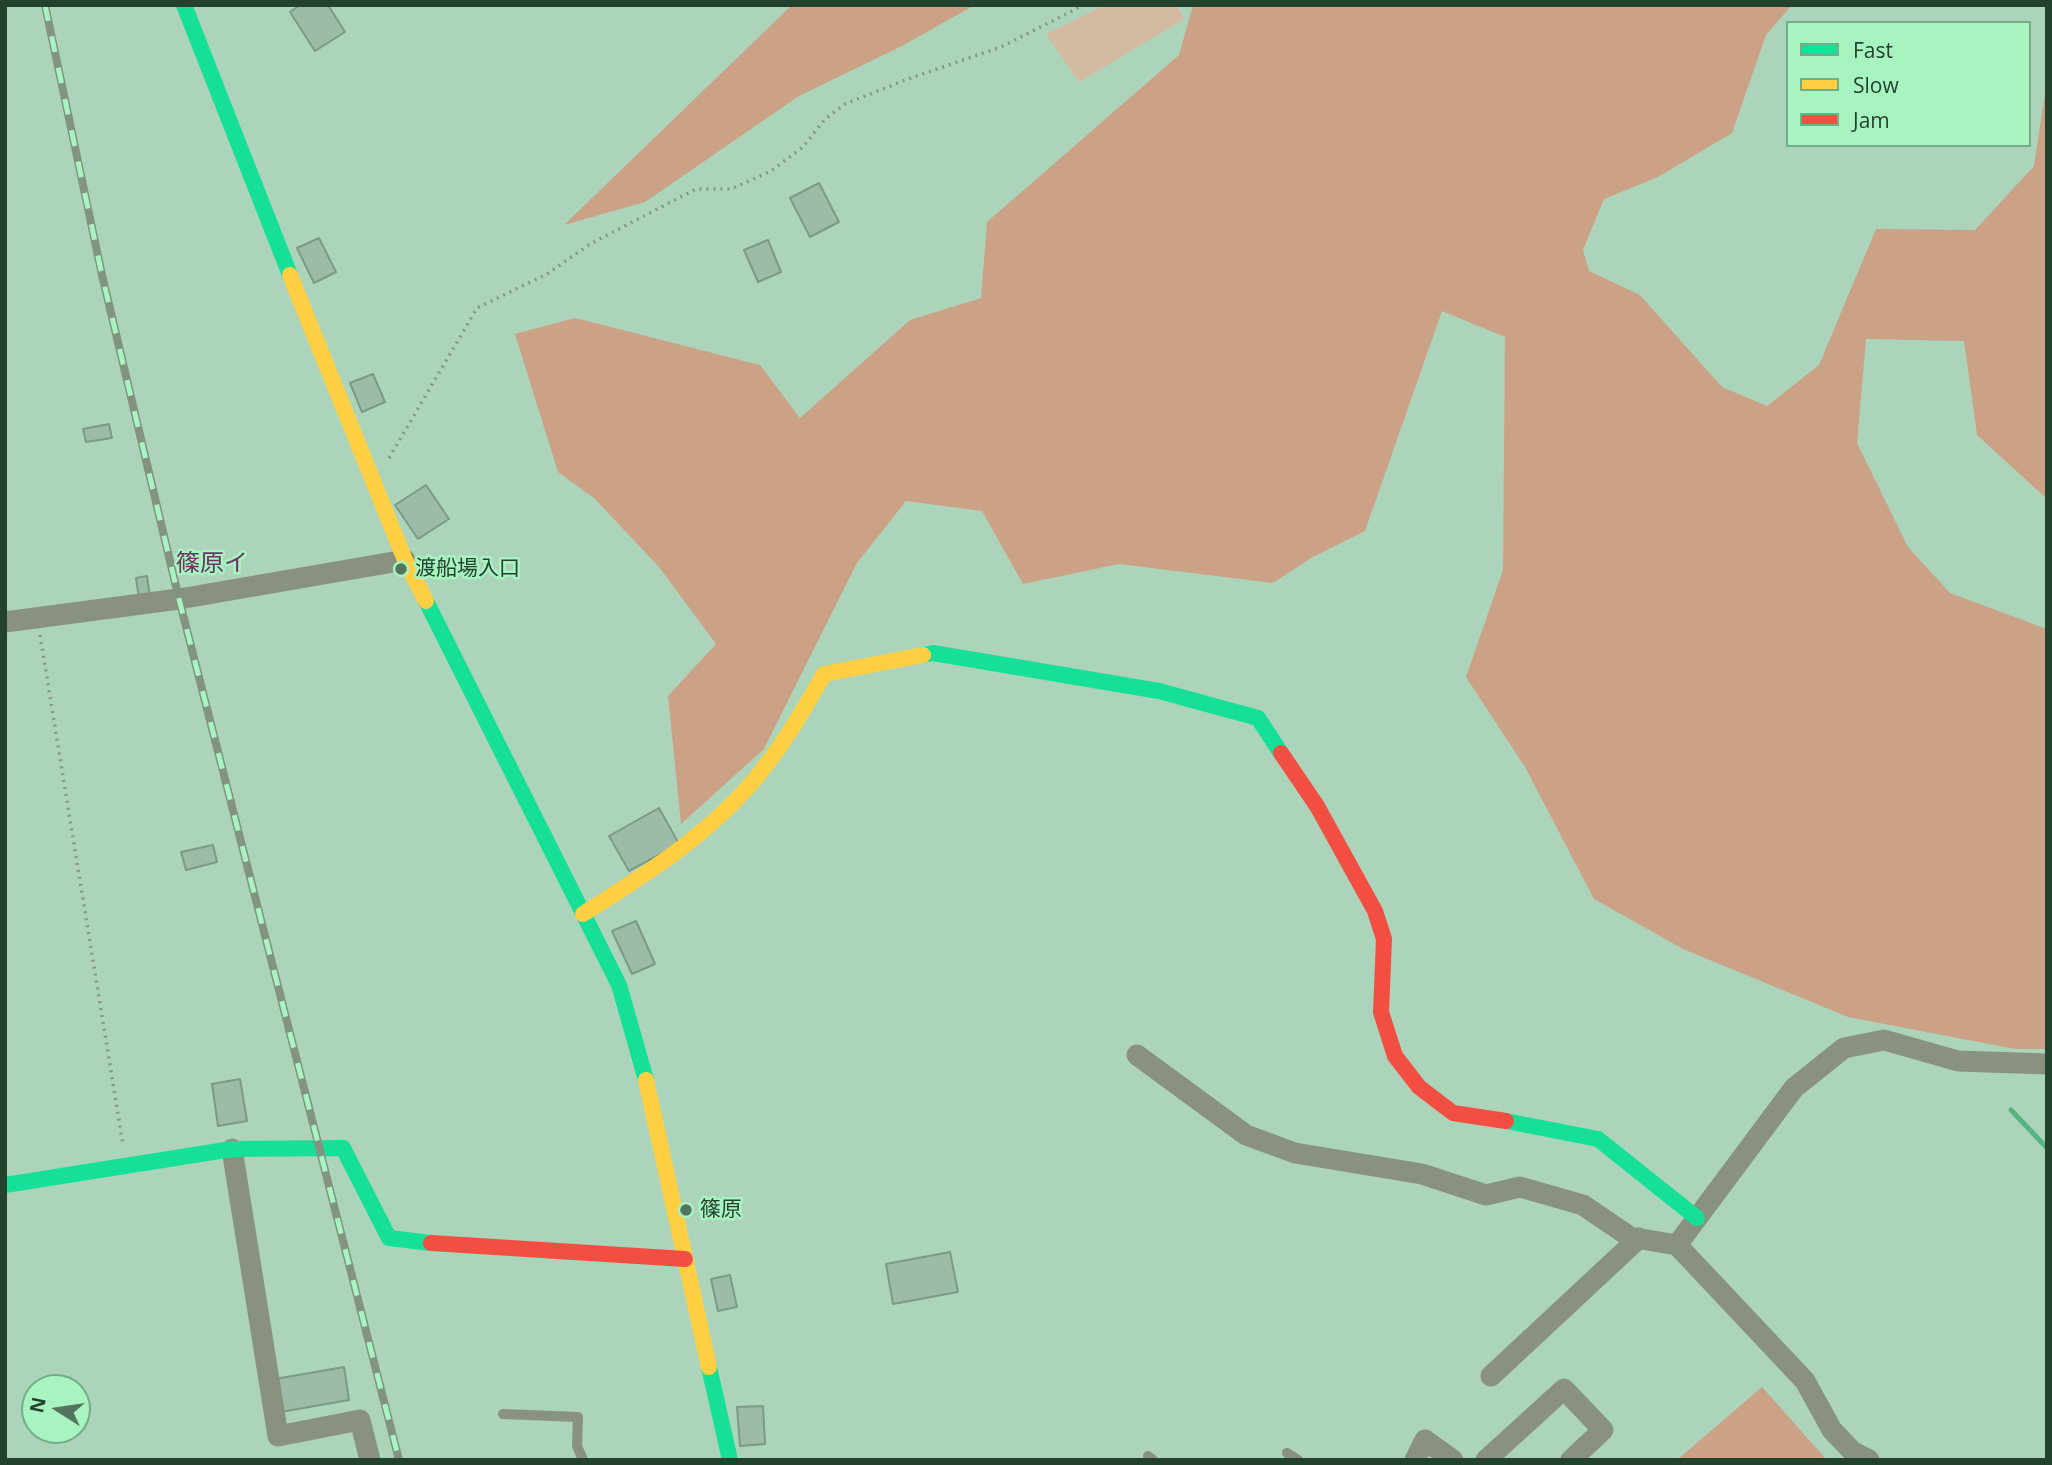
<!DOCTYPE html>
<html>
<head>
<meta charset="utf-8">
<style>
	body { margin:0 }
	#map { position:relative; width:2052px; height:1465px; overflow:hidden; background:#acd4ba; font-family:"Open Sans",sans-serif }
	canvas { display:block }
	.frame { position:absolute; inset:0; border:7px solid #23422e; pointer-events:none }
	.legend { position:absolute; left:1786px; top:21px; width:245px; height:126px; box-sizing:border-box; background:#a7f4c1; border:2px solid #72ad86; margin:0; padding:9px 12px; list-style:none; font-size:21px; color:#23422e }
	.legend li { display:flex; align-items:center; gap:14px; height:35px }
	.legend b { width:35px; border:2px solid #72ad86 }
	.north { position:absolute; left:21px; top:1374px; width:70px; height:70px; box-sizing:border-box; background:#a7f4c1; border:2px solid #72ad86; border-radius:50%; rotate:282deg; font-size:19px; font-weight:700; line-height:28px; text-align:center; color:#23422e }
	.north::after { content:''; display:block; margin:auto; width:24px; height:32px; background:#53755f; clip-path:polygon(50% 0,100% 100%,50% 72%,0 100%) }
</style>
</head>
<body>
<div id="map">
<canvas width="2052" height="1465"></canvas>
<div class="frame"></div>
<ul class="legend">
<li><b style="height:9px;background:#16e098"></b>Fast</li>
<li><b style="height:9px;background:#ffcf43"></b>Slow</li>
<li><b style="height:9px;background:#f24e42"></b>Jam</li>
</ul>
<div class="north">N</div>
</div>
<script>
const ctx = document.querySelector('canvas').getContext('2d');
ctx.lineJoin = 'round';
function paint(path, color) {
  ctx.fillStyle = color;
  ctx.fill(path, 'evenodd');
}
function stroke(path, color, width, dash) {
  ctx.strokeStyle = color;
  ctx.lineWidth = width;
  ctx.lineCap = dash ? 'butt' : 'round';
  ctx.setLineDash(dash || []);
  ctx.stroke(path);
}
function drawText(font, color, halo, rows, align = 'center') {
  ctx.font = font + ' "Open Sans","Noto Sans JP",sans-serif';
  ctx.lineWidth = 5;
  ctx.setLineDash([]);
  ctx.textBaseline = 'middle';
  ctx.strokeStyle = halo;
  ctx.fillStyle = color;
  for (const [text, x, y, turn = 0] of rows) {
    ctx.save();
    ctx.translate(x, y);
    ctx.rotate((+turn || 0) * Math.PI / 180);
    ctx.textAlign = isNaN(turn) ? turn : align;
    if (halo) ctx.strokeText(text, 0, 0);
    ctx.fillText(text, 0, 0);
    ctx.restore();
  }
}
const green = new Path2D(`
	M1105 5H1177L1184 19 1079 82 1046 34Z`);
const forest = new Path2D(`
	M792 5H975L900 47 799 96 645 202 564 225Z
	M1193 5H1792L1766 35 1732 133 1658 177 1604 199 1583 250 1589 271 1640 295 1722 387 1767 406 1819 365 1876 229 1975 230 2034 166 2047 80V499L1977 435 1964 341 1866 339 1857 443 1908 547 1950 593 2047 629V1049H2015L1848 1017 1683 949 1594 899 1525 767 1466 677 1503 570 1505 337 1442 311 1365 531 1311 558 1273 583 1119 564 1023 584 982 511 906 501 857 563 764 749 681 824 668 696 716 644 659 567 595 499 558 472 515 334 575 318 760 365 800 418 910 320 981 298 987 222 1179 55Z
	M1762 1387 1827 1460H1677Z`);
const stream = new Path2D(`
	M2011 1110 2047 1148`);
const building = new Path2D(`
	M300 5H328L345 32 315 51 290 12Z
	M819 183 839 222 810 237 790 198Z
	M319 238 336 272 314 283 297 248Z
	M768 240 781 272 758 282 744 250Z
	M373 374 385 402 362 412 350 383Z
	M109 424 112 438 86 442 83 429Z
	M426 485 449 519 418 539 395 505Z
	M147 576 150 597 139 598 136 578Z
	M659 808 679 844 629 871 609 836Z
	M213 845 217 862 186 870 181 852Z
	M636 921 655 964 632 974 612 931Z
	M240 1079 247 1121 218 1126 212 1084Z
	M950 1252 958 1292 893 1304 886 1264Z
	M730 1275 737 1307 718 1311 711 1279Z
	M344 1367 349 1400 281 1412 275 1379Z
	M763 1406 765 1444 740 1446 737 1407Z`);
const path = new Path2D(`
	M389 458 477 308 547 274 590 244 696 189H731L771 171 803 147 825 119 845 104 908 79 1001 47 1084 5
	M40 635 123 1145`);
const lane = new Path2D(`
	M503 1414 578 1417 577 1446 583 1460
	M1287 1453 1298 1460
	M1148 1456 1153 1460`);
const street = new Path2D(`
	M5 622 179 599 405 560
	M1137 1055 1246 1135 1295 1153 1422 1174 1486 1195 1520 1187 1583 1205 1630 1237 1677 1245 1805 1381 1832 1430 1853 1452 1869 1460
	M232 1149 278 1436 360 1420 370 1460
	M1677 1245 1794 1088 1844 1048 1884 1040 1958 1061 2047 1064
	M1491 1376 1639 1238
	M1415 1460 1425 1440 1453 1460
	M1486 1460 1564 1389 1603 1430 1571 1460`);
const fast = new Path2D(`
	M184 5 290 275
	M426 601 619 985 646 1080
	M923 655 933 653 1159 691 1258 718 1281 753
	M1506 1121 1598 1139 1697 1218
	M5 1185 232 1149 343 1148 389 1238 431 1243
	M709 1367 730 1460`);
const slow = new Path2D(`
	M290 275 405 560 426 601
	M583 914C642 877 702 839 749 786 779 752 802 713 824 674L923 655
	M646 1080 709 1367`);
const jam = new Path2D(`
	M1281 753 1317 806 1375 911 1384 939 1381 1012 1395 1056 1419 1087 1453 1113 1506 1121
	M431 1243 685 1259`);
const rail = new Path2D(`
	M45 5 102 275 179 599 399 1460`);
const markers = [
	[401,569,7,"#53755f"],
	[686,1210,7,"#53755f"]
];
const poiNames = [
	["渡船場入口",415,569],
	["篠原",700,1210]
];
const quarterNames = [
	["篠原イ",212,564]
];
paint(green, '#d5baa2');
paint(forest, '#cca287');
stroke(stream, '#57b480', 5);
paint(building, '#9cbca8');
stroke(building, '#7b9b87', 2);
stroke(path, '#889886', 3.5, [2, 5]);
stroke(lane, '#89927e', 10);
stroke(street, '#89927e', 21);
stroke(fast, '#16e098', 16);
stroke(slow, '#ffcf43', 16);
stroke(jam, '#f24e42', 16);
stroke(rail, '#839381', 8);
stroke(rail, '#a7f4c1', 5, [16]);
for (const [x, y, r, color] of markers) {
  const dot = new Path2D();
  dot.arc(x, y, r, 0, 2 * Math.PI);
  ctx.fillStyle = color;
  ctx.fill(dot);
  stroke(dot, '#a7f4c1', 2.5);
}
drawText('21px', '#23422e', '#a7f4c1', poiNames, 'left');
drawText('24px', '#6c3562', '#a7f4c1', quarterNames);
</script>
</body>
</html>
